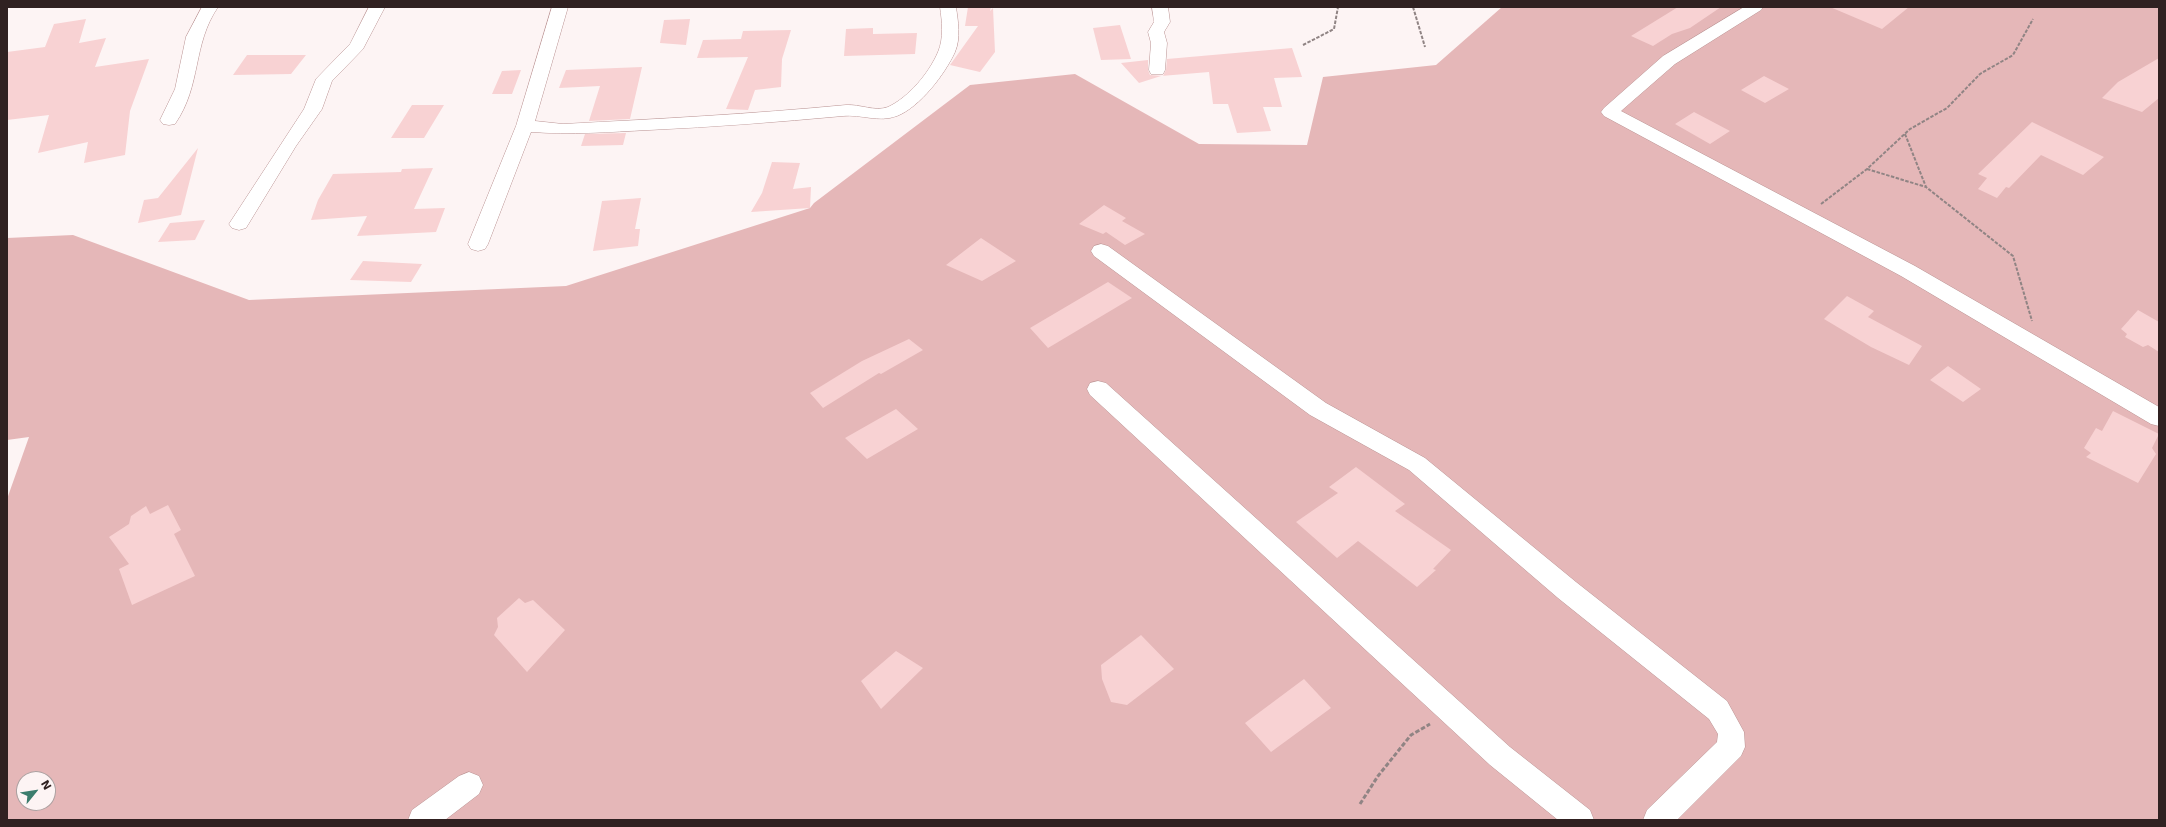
<!DOCTYPE html>
<html>
<head>
<meta charset="utf-8">
<style>
	body { margin:0 }
	#map { position:relative; width:2166px; height:827px; overflow:hidden; background:#fdf4f4; font-family:"DejaVu Sans",sans-serif }
	canvas { display:block }
	.frame { position:absolute; inset:0; border:8px solid #302121; pointer-events:none }
	.north { position:absolute; left:16px; top:771px; width:40px; height:40px; box-sizing:border-box; background:#fdf4f4; border:1px solid #aba0a0; border-radius:50%; rotate:60deg; font-size:11px; font-weight:700; line-height:16px; text-align:center; color:#302121 }
	.north::after { content:''; display:block; margin:auto; width:14px; height:18px; background:#3b7d6d; clip-path:polygon(50% 0,100% 100%,50% 72%,0 100%) }
</style>
</head>
<body>
<div id="map">
<canvas width="2166" height="827"></canvas>
<div class="frame"></div>
<div class="north">N</div>
</div>
<script>
const ctx = document.querySelector('canvas').getContext('2d');
ctx.lineJoin = 'round';
function paint(path, color) {
  ctx.fillStyle = color;
  ctx.fill(path, 'evenodd');
}
function stroke(path, color, width, dash) {
  ctx.strokeStyle = color;
  ctx.lineWidth = width;
  ctx.lineCap = dash ? 'butt' : 'round';
  ctx.setLineDash(dash || []);
  ctx.stroke(path);
}
const green = new Path2D(`
	M1502 7H2159V820H7V499L29 437 7 440V238L73 235 249 300 566 286 810 208 814 203 970 85 1075 74 1199 144 1307 145 1323 77 1436 65ZM24 779H48V803H24Z`);
const building = new Path2D(`
	M968 7H991L990 11 993 8 995 52 980 72 950 65 978 26H965Z
	M1678 7H1721L1690 28 1672 34 1653 46 1631 36Z
	M1830 7H1909L1882 29Z
	M86 19 79 43 106 38 95 67 149 59 130 111 125 155 84 163 88 142 38 153 49 115 7 120V52L45 47 54 24Z
	M690 19 686 45 660 43 664 20Z
	M1120 25 1131 59 1101 60 1093 28Z
	M873 28V34L917 33 915 54 844 56 846 29Z
	M791 30 782 59 781 87 755 90 748 110 726 109 748 57 697 58 703 40 741 39 743 31Z
	M1292 48 1302 77 1274 78 1282 107H1263L1271 131 1237 133 1228 104H1213L1209 72 1161 76 1139 83 1121 63 1148 60V70L1150 75 1163 76 1166 70 1167 59Z
	M247 55H306L291 74 233 75Z
	M2159 58V98L2142 112 2102 98 2118 82Z
	M642 67 630 119 589 121 600 86 559 88 566 70Z
	M521 70 512 94H492L502 71Z
	M1764 76 1789 89 1765 103 1741 90Z
	M412 105H444L424 138H391Z
	M1694 112 1730 131 1710 144 1675 124Z
	M2032 122 2104 157 2083 175 2041 155 2009 188 2006 187 1997 198 1978 189 1987 178 1978 174Z
	M626 133 623 145 581 146 585 134Z
	M198 148 181 215 138 223 144 200 158 198Z
	M772 162 800 163 793 189 811 187 810 208 751 212 762 193Z
	M433 168 414 209 445 208 436 232 357 236 367 216 311 220 318 200 333 174 401 172 402 169Z
	M641 198 635 229H640L638 246 593 251 602 201Z
	M1104 205 1126 218 1122 221 1145 234 1125 245 1106 232 1103 234 1079 224Z
	M205 220 195 240 158 242 170 223Z
	M981 238 1016 261 982 281 946 265Z
	M363 261 422 264 411 282 350 280Z
	M1108 282 1132 298 1048 348 1030 328Z
	M1847 296 1874 311 1868 317 1922 346 1909 365 1871 347 1824 319Z
	M2138 310 2159 322V352L2148 345 2143 347 2125 337 2127 334 2121 329Z
	M909 339 923 350 881 374 879 373 823 408 810 393 862 361Z
	M1948 366 1981 389 1963 402 1930 380Z
	M896 409 918 429 867 459 845 438Z
	M2113 411 2159 434 2152 448 2156 454 2138 483 2086 457 2091 453 2084 448 2096 428 2102 431Z
	M1356 467 1405 504 1395 511 1451 550 1433 569 1436 570 1417 587 1358 541 1337 558 1296 522 1338 493 1329 487Z
	M168 505 181 530 174 534 195 576 132 605 119 569 129 564 109 537 129 524 131 516 146 506 150 514Z
	M519 598 525 603 533 600 565 630 527 672 494 635 498 627 497 618Z
	M1141 635 1174 669 1127 705 1111 702 1102 679 1101 665Z
	M896 651 923 668 881 709 861 681Z
	M1304 679 1331 708 1271 752 1245 723Z`);
const pathFar1 = new Path2D(`
	M1413 7 1425 47
	M1303 45 1334 29 1338 7
	M1905 134 1926 187 2013 256 2032 321
	M1867 169 1926 187
	M1821 204 1867 169 1910 129 1947 108 1980 74 2013 55 2033 19`);
const path = new Path2D(`
	M1360 804 1378 776 1411 735 1430 724`);
const minor = new Path2D(`
	M202 7H218C192 45 202 85 175 124L169 125 163 124 160 120 175 89 186 37Z
	M369 7H385L363 49 332 81 322 109 296 146 246 228 239 230 232 228 229 224 304 109 316 79 350 44Z
	M552 7H568L535 121 563 124C658 119 752 114 846 105 860 104 875 112 888 107 909 97 929 73 938 52 944 38 942 21 940 7H956C958 21 961 38 955 52 945 74 920 107 897 116 879 123 861 114 843 116 778 122 714 127 649 130 610 132 571 135 531 132L488 244 485 249 478 251 471 249 468 244 516 126Z
	M1152 7H1168L1170 22 1164 32 1167 43 1165 70 1163 74H1151L1149 70 1151 43 1148 32 1154 22Z
	M1744 7H1763L1761 10 1675 64 1621 111 1915 266 2159 407V426L2151 424 1901 276 1604 116 1601 112 1604 108 1663 56Z
	M1101 244 1108 246 1326 403 1425 458 1576 582 1727 701 1744 732 1745 747 1741 756 1677 820H1643L1647 810 1717 742 1718 734 1709 719 1558 598 1409 470 1310 415 1094 256 1091 251 1094 246Z
	M1098 381 1106 383 1510 747 1590 810 1594 820H1558L1490 765 1090 395 1087 389 1090 383Z
	M469 772 479 776 483 785 479 794 445 820H408L412 810 459 776Z`);
paint(green, '#e5b7b8');
paint(building, '#f8d2d3');
stroke(minor, '#ba9393', 1);
stroke(pathFar1, '#908484', 2, [3.5, 1.5]);
stroke(path, '#908484', 3, [4.5, 2]);
paint(minor, '#fff');
</script>
</body>
</html>
